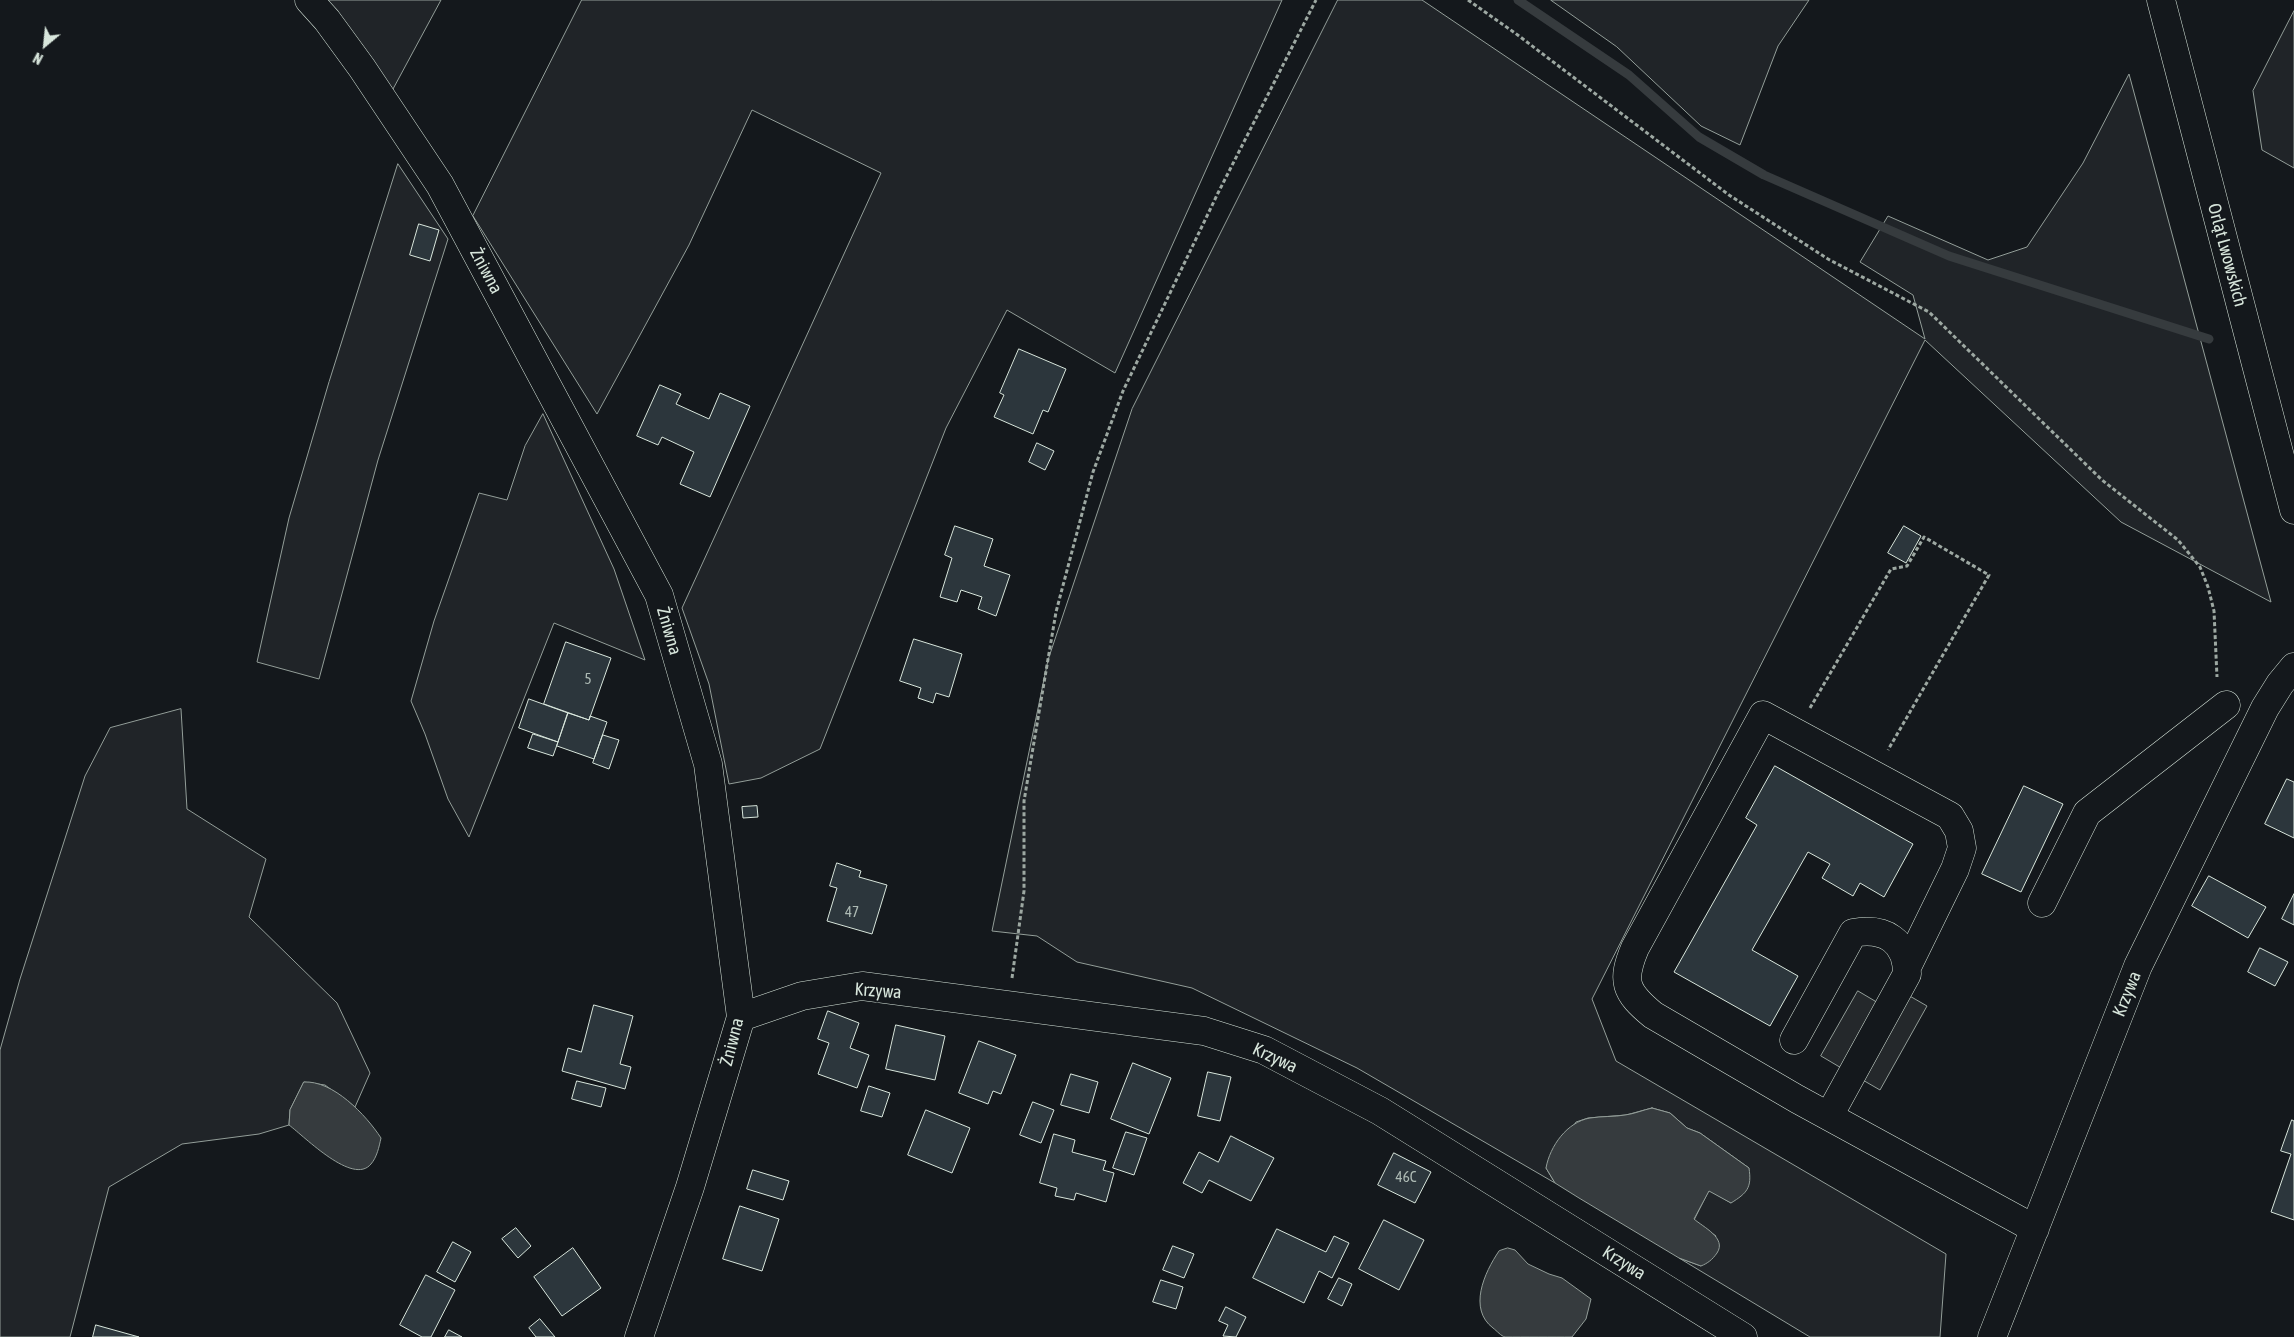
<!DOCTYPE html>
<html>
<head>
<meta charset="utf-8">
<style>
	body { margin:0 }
	#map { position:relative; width:2294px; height:1337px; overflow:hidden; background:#14181c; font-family:"Asap Condensed",sans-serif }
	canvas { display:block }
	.north { position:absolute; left:20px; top:20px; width:50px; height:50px; -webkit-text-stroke:4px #14181c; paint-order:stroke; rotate:208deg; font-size:14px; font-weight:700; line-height:20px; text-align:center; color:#d8e6dc }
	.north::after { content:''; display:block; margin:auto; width:18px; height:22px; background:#d8e6dc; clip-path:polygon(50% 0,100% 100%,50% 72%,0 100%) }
</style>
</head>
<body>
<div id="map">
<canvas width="2294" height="1337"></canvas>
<div class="north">N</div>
</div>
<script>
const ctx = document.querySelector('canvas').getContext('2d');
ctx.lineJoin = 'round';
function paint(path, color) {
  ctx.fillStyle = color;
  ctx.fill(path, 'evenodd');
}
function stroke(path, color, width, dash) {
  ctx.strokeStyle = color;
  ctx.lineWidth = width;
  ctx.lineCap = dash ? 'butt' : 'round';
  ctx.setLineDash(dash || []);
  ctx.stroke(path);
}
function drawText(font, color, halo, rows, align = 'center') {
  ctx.font = font + ' "Asap Condensed",sans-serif';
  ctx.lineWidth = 4;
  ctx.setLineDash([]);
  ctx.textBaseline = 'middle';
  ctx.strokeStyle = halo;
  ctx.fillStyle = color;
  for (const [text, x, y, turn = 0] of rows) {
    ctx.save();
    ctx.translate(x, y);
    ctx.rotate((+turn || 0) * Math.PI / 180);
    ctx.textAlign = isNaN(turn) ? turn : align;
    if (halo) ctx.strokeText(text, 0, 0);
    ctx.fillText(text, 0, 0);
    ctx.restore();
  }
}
const green = new Path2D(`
	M327 0H441L393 89Z
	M582 0H1282L1115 373 1007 310 946 428 820 749 761 778 729 784 709 684 682 608 881 173 752 110 689 245 597 414 473 216Z
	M1338 0H1422L1925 339 1913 295 1860 262 1888 216 1988 260 2027 247 2083 163 2129 74 2271 602 2121 522 1925 340 1592 999 1616 1061 1946 1254 1940 1337H1810L1679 1258 1701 1266 1716 1236 1694 1220 1709 1190 1731 1203 1749 1168 1700 1133 1687 1128 1670 1113 1652 1108 1626 1115 1588 1118 1576 1122 1546 1168 1555 1183 1357 1068 1192 988 1077 962 1037 936 992 931 1048 660 1132 409Z
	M1551 0H1809L1778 46 1740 145 1701 126 1617 47Z
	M2294 11V168L2262 150 2253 91Z
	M398 164 448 239 378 460 319 679 257 662 289 518 329 382Z
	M543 414 614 569 645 660 554 623 469 837 448 799 425 734 411 701 434 621 479 493 507 500 525 446Z
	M181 709 187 809 266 859 249 917 337 1003 370 1073 355 1107 325 1085 304 1082 290 1110 289 1125 259 1134 182 1144 109 1187 70 1337H0V1050L20 979 85 776 110 728Z`);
const parking = new Path2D(`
	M1858 991 1880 1004 1843 1069 1821 1056Z
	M1908 995 1927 1006 1880 1090 1861 1079Z`);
const water = new Path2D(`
	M304 1082C333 1080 366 1115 381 1138 379 1147 377 1157 371 1164 353 1186 305 1137 289 1125L290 1110Z
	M1652 1108 1670 1113 1687 1128 1700 1133 1749 1168C1752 1188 1747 1193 1731 1203L1709 1191 1694 1219C1703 1227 1727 1238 1717 1253 1712 1260 1708 1263 1701 1266L1679 1258 1579 1198 1555 1183 1546 1168C1550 1146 1567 1122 1590 1118 1602 1116 1614 1117 1625 1115 1634 1114 1643 1110 1652 1108Z
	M1508 1248 1515 1250 1528 1264 1549 1274 1562 1278 1591 1299 1586 1319 1572 1337C1553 1337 1523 1337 1505 1337 1501 1336 1497 1331 1493 1328 1468 1309 1484 1273 1499 1251Z`);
const stream = new Path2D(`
	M1518 0 1629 75 1699 137 1764 175 1949 256 2209 339`);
const building = new Path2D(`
	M419 224 439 230 430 261 410 255Z
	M1019 349 1066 369 1048 412 1043 410 1033 434 994 417 1004 395 1000 393Z
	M660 385 681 394 676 404 709 419 720 393 750 406 710 497 680 484 694 452 662 437 658 445 637 436Z
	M1037 443 1054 451 1045 470 1029 462Z
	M955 526 993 539 984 566 1010 575 996 616 978 609 982 597 961 590 957 602 940 597 952 558 945 555Z
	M1904 526 1921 536 1906 563 1888 553Z
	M914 639 962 654 949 697 936 693 933 703 918 698 921 688 900 681Z
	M566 642 611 658 589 720 544 704Z
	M529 699 568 713 558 742 519 728Z
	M568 713 589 720 590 716 607 722 594 759 557 746Z
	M533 734 558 742 553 756 528 748Z
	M603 735 619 740 609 769 593 763Z
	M1775 766 1913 844 1884 897 1860 883 1853 896 1822 878 1830 864 1808 852 1752 950 1798 976 1770 1026 1674 972 1757 825 1746 818Z
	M2287 779 2294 782V838L2265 824Z
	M2024 786 2063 804 2021 892 1982 874Z
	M757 806 758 817 743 818 742 807Z
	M837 863 861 871 859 877 887 885 872 934 827 921 837 888 830 886Z
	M2209 876 2266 907 2248 938 2192 906Z
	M2294 894V925L2282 919Z
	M2260 948 2288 962 2275 986 2248 972Z
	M594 1005 633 1016 620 1064 631 1067 625 1089 562 1071 568 1048 581 1052Z
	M828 1011 859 1023 850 1048 869 1055 857 1088 818 1074 829 1043 818 1039Z
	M896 1025 945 1036 935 1080 886 1069Z
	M979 1041 1016 1055 1001 1094 993 1091 988 1104 959 1093Z
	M1133 1063 1171 1078 1149 1134 1111 1119Z
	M1208 1072 1231 1077 1220 1121 1198 1116Z
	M1071 1074 1098 1082 1089 1113 1061 1105Z
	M577 1081 606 1088 601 1107 572 1099Z
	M869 1086 890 1093 882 1117 861 1111Z
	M1033 1102 1054 1110 1041 1143 1020 1135Z
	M926 1110 970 1128 952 1173 908 1155Z
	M2292 1120 2294 1121V1220L2271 1212 2291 1154 2281 1151Z
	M1126 1132 1147 1138 1134 1175 1113 1168Z
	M1054 1134 1075 1140 1072 1152 1106 1161 1103 1170 1114 1173 1106 1202 1076 1193 1074 1200 1055 1196 1057 1188 1040 1183Z
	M1231 1136 1274 1158 1251 1201 1209 1180 1202 1193 1183 1183 1199 1152 1218 1162Z
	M1394 1153 1431 1172 1415 1203 1378 1185Z
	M753 1170 789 1181 783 1200 747 1189Z
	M740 1206 779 1219 762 1271 723 1259Z
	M1384 1220 1424 1240 1399 1290 1359 1269Z
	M516 1228 531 1246 518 1258 502 1239Z
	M1277 1229 1326 1252 1334 1236 1349 1243 1332 1278 1319 1271 1304 1303 1253 1278Z
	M453 1242 471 1252 455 1282 437 1272Z
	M1173 1246 1194 1254 1184 1278 1163 1270Z
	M573 1248 601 1288 562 1316 534 1277Z
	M426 1275 455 1290 431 1337H422L400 1325Z
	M1339 1278 1352 1284 1342 1306 1328 1299Z
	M1161 1280 1183 1287 1176 1309 1153 1302Z
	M1226 1307 1246 1317 1236 1337 1223 1336 1228 1325 1219 1321Z
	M540 1319 555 1337H536L529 1328Z
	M96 1325 139 1337H93Z
	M449 1330 462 1337H445Z`);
const path = new Path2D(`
	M1468 0 1515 33 1729 195 1828 259 1929 312 2102 480 2178 540 2200 567 2208 587 2214 611 2217 677
	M1810 708 1891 569 1907 566 1924 537 1989 575 1888 750
	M1012 978 1024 891V801L1056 612 1093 472 1123 391 1218 193 1316 0`);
const minor = new Path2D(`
	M309 0 327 20 362 68 440 185 659 595 708 764 741 1017 690 1187 639 1337
	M2161 0 2294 510
	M2042 903 2087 813 2226 705
	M1907 967 1955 869 1962 848 1959 831 1950 816 1763 715 1635 948C1621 981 1625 992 1653 1015L1797 1099 2035 1229
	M741 1017 802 996 862 986 1204 1031 1264 1050 1380 1111 1743 1337
	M1794 1040 1853 933C1885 927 1907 941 1907 974L1829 1116
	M1992 1337 2138 966 2265 708 2280 684 2294 667`);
const numberNames = [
	["5",588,679],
	["47",852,912],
	["46C",1406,1177]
];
const streetNames = [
	["Orląt Lwowskich",2227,255,75],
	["Żniwna",486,271,62],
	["Żniwna",669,631,74],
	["Krzywa",878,991,4],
	["Krzywa",2127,994,-68],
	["Żniwna",732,1042,-76],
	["Krzywa",1275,1058,25],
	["Krzywa",1624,1263,32]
];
paint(green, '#202428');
stroke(green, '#939e99', 1);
paint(parking, '#24282b');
stroke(parking, '#939e99', 1);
paint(water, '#363b3e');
stroke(water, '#939e99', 1);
stroke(stream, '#363b3e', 9);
paint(building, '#2c363c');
stroke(building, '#d8e6dc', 1);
stroke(minor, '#d8e6dc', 29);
stroke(path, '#9da8a2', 3, [4, 2.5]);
stroke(minor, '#14181c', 28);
drawText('15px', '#adbab4', null, numberNames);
drawText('18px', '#d8e6dc', '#14181c', streetNames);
</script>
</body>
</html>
